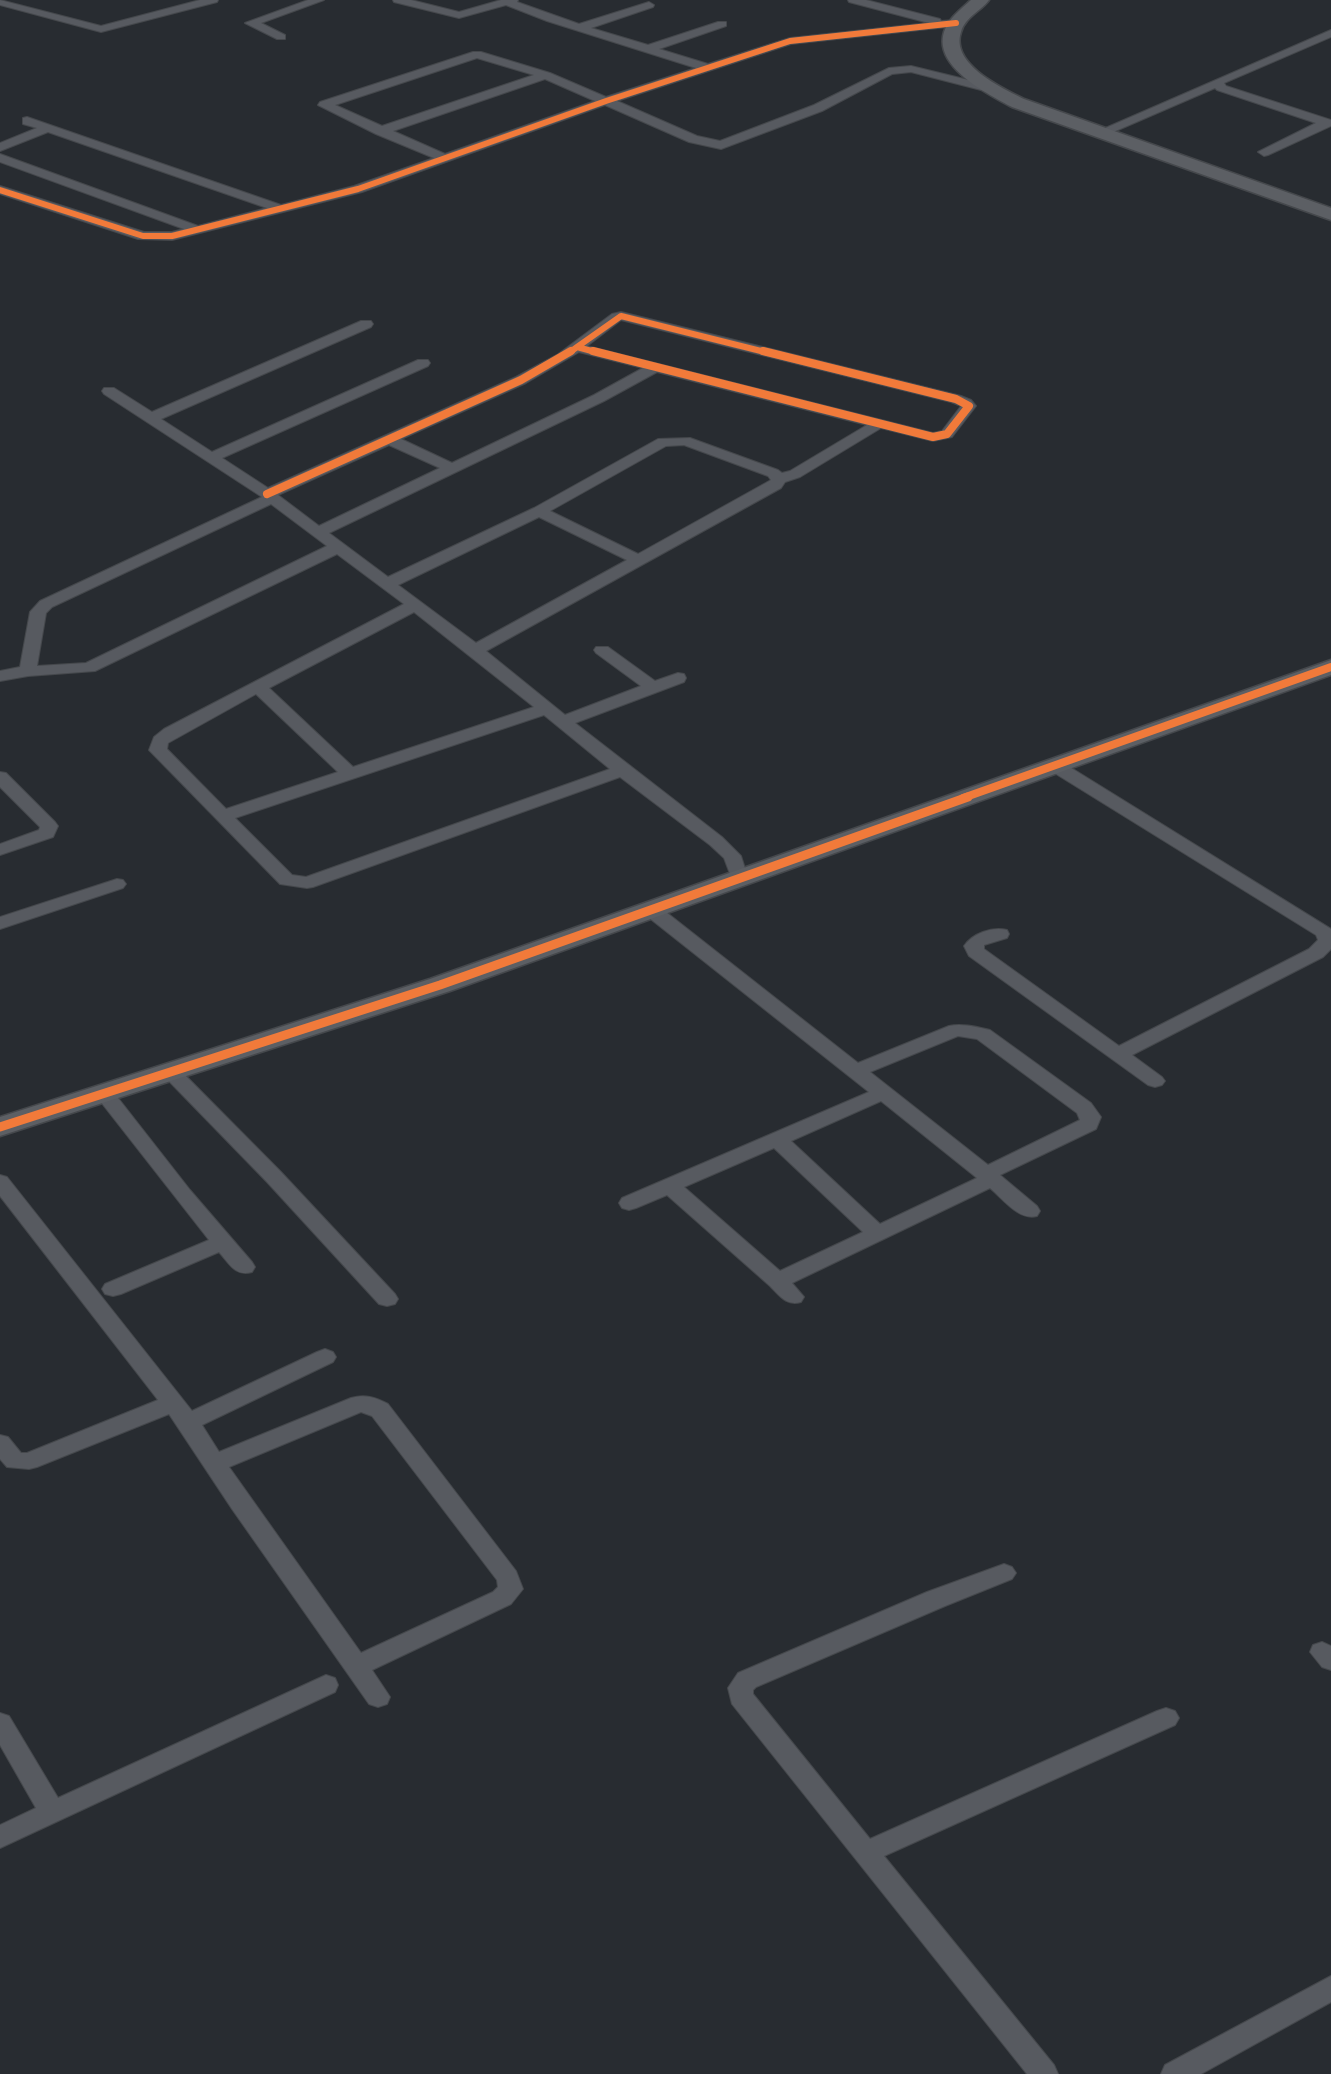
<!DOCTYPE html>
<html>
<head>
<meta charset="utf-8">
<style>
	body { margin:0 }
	canvas { display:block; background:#282c31 }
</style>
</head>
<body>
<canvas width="1331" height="2074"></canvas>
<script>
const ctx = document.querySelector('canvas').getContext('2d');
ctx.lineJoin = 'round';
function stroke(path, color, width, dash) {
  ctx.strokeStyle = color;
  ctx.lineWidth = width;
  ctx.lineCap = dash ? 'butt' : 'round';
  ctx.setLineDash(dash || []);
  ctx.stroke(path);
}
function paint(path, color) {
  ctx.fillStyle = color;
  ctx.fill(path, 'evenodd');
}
const street = new Path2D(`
	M0 0 101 26 200 0H218L217 2 101 32 0 5Z
	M308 0H324L261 23 285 35V39H277L245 23Z
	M393 0H411L459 12 501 0H518L517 2 579 24 649 2 654 5 653 7 591 28 648 45 718 22H726V26L659 49 708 64 790 38 929 23 849 2 848 0H866L940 19 941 21 956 20 962 23 956 26 791 44 617 101 697 136 720 141 814 105 889 68 911 66 993 86 995 88 989 92 911 72 892 74 822 111 721 149 689 142 605 105 362 192 172 240 138 239 0 194V186L144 232H172L184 229 0 162V154L198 226 267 208 48 132 0 151V143L37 128 23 124V118L27 117 281 205 354 186 434 158 376 134 318 105 320 102 473 52H481L550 73 606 97 696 68 547 21 506 5 459 18 394 2ZM477 58 534 75 382 126 335 105ZM545 79 595 101 445 154 393 131Z
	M1331 30V37L1224 83 1226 86 1331 120V126L1268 155 1264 156 1258 152 1316 123 1217 90 1215 88 1104 136 1100 137 1094 133Z
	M621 312 961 396 971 400 976 406 952 437 933 441 881 428 800 477 785 482 781 488 486 651 565 715 641 686 596 653 594 650 596 647H608L655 681 678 673 684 674 686 678 684 682 575 723 722 837 741 856 748 878 745 882H733L724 858 710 845 620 777 313 887 307 888 280 884 149 750 154 737 164 729 404 604 337 554 95 671 28 676 0 681V671L20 667 30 612 40 601 262 497 104 394 102 391 104 388H114L152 412 361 321H371L373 324 371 327 161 419 212 452 418 360H428L430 363 428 366 222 458 268 488 516 377 557 355 612 314ZM621 320 951 402 961 406 942 431 933 433 587 346ZM579 352 643 368 594 395 452 463 401 439 526 383ZM657 372 867 425 790 471 782 473 778 470 690 438 658 439 534 508 388 577 329 533 604 401ZM389 445 440 468 319 526 278 495ZM684 445 768 476 771 480 638 554 550 511 666 446ZM271 504 327 546 86 663 37 666 46 613 52 607ZM539 517 627 560 476 643 398 585ZM414 612 534 707 353 767 269 688ZM256 694 338 772 226 809 167 749 168 743ZM544 715 610 769 306 877 292 875 235 818Z
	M1054 760 1060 761 1331 929V949L1323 957 1132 1055 1162 1077 1165 1081 1162 1085 1155 1087 1148 1085 969 956 964 946C972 934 992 926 1007 930L1009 934 1007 938 984 945V949L1119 1046 1309 949 1318 940 1316 935 1048 769 1045 765 1048 761Z
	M0 772 6 773 55 822 58 826 53 837 0 855V844L39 830 40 827 0 787Z
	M117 879 123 880 126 884 123 888 0 929V917Z
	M650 903 657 905 858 1063 949 1026C962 1023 977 1027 990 1030L1091 1103 1101 1117 1096 1129 1000 1175 1037 1206 1040 1211 1037 1216C1019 1221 1003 1199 990 1188L792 1283 804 1297 801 1302C786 1306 780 1296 770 1286L667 1195 636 1208 629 1210 622 1208 619 1203 622 1198 869 1092 643 913 641 909 643 905ZM958 1036 977 1039 1077 1113 1080 1120 988 1165 870 1072ZM881 1101 977 1178 880 1224 791 1141ZM774 1148 863 1232 780 1271 684 1187Z
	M171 1066 178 1068 281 1172 395 1294 398 1299 395 1304 387 1306 379 1304 267 1182 164 1076 161 1072 164 1068Z
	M104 1087 111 1089 190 1190 252 1262 255 1267 252 1272C235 1277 229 1263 219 1252L121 1294 113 1296 105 1294 102 1289 105 1284 209 1240 97 1097 94 1093 97 1089Z
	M0 1175 7 1177 192 1411 317 1352 325 1349 333 1352 336 1357 333 1362 202 1425 219 1452 351 1398C365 1394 375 1397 388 1404L516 1571 523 1589 511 1604 372 1670 390 1697 387 1704 378 1707 369 1704 232 1509 169 1414 37 1467 29 1469 7 1467 0 1459V1435L8 1437 21 1453H27L158 1400 0 1196ZM361 1412 372 1416 497 1580 498 1587 493 1592 361 1653 229 1467Z
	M1004 1564 1012 1567 1016 1573 1012 1579 945 1606 756 1687 753 1690V1694L870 1839 1157 1711 1166 1708 1175 1711 1179 1718 1175 1725 884 1856 1054 2065 1058 2074H1027L732 1704 728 1688 738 1673 927 1592Z
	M1322 1642 1331 1646V1670L1322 1667 1310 1652 1313 1645Z
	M326 1675 335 1678 338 1685 335 1692 0 1848V1825L36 1808 0 1745V1713L9 1716 58 1798Z
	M1331 1976V2002L1201 2074H1161L1165 2065Z`);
const secondary = new Path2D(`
	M971 0H989C981 11 965 17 961 32 950 64 1002 88 1024 99L1331 208V220L1012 107C988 94 933 67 944 32 948 19 961 9 971 0Z
	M1331 660V675L450 991 0 1136V1117L430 979Z`);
const cyclewayFar2 = new Path2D(`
	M0 190 143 236H172L358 189 606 101 790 41 956 23
	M577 347 599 353
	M577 347 621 316 769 353
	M569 353 577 347`);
const cyclewayFar1 = new Path2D(`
	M593 351 933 437 947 434 969 406 956 399 763 351
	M267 494 521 380 571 351
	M963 798 1331 667`);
const cycleway = new Path2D(`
	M0 1127 440 985 968 797`);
stroke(street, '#45484c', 2);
stroke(secondary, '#45484c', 3);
paint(street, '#575a60');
paint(secondary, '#5c5f64');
stroke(cyclewayFar2, '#f17a3a', 6);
stroke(cyclewayFar1, '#f17a3a', 8);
stroke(cycleway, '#f17a3a', 9);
</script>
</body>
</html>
